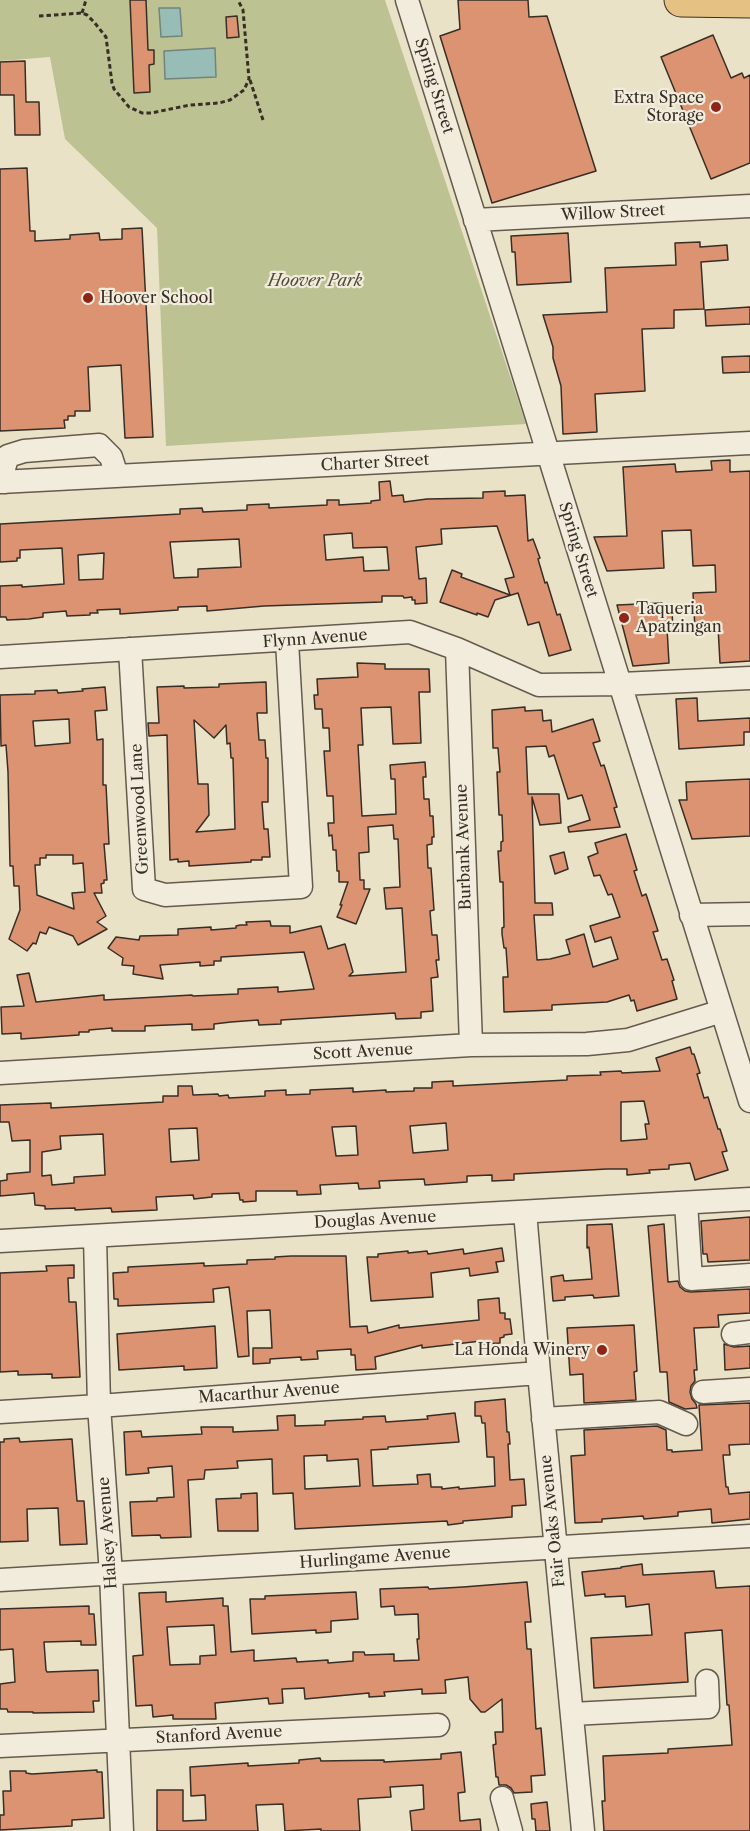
<!DOCTYPE html>
<html>
<head>
<meta charset="utf-8">
<style>
	body { margin:0 }
	canvas { display:block; background:#eae2c7 }
</style>
</head>
<body>
<canvas width="750" height="1831"></canvas>
<script>
const ctx = document.querySelector('canvas').getContext('2d');
ctx.lineJoin = 'round';
function paint(path, color) {
  ctx.fillStyle = color;
  ctx.fill(path, 'evenodd');
}
function stroke(path, color, width, dash) {
  ctx.strokeStyle = color;
  ctx.lineWidth = width;
  ctx.lineCap = dash ? 'butt' : 'round';
  ctx.setLineDash(dash || []);
  ctx.stroke(path);
}
function drawText(font, color, halo, rows, align = 'center') {
  ctx.font = font + ' "Libre Caslon Text",serif';
  ctx.lineWidth = 4.5;
  ctx.setLineDash([]);
  ctx.textBaseline = 'middle';
  ctx.strokeStyle = halo;
  ctx.fillStyle = color;
  for (const [text, x, y, turn = 0] of rows) {
    ctx.save();
    ctx.translate(x, y);
    ctx.rotate((+turn || 0) * Math.PI / 180);
    ctx.textAlign = isNaN(turn) ? turn : align;
    if (halo) ctx.strokeText(text, 0, 0);
    ctx.fillText(text, 0, 0);
    ctx.restore();
  }
}
const green = new Path2D(`
	M0 0H385L526 424 166 446 157 228 65 139 50 57 0 61Z`);
const water = new Path2D(`
	M159 8H180L182 36 161 37Z
	M215 48 216 77 165 79 164 51Z`);
const building = new Path2D(`
	M130 0H146L148 50H154V64L149 65 150 92 134 93Z
	M458 0H528L529 17 547 16 596 171 492 203 440 36 460 29Z
	M237 16 239 37 227 38 226 17Z
	M713 35 731 78 742 73 744 78 750 75V163L711 179 661 57Z
	M25 61 26 102H39L40 135H15L14 95H0V62Z
	M27 168 30 231H35V241L70 239V235L99 233 100 240 122 239V229L142 228 153 437 125 438 121 365 88 367 90 411H75V416H68V420H64L65 428 0 431V169Z
	M568 233 571 282 517 285 515 252H512L511 236Z
	M700 242V247L727 245 728 260 701 262 704 309 674 310V328L642 329 645 391 595 394 597 432 563 434 561 386 553 358V347L543 315 607 312 605 268 676 265 675 243Z
	M750 307V324L706 326 705 310Z
	M750 356V372L723 373 722 357Z
	M730 460V472L750 471V661L720 663 718 627 695 629 693 593 716 592 715 565 693 566 691 530 662 531 664 568 607 571 594 537 627 536 623 467 675 464 676 472 712 470 711 461Z
	M390 481 392 496 403 495 404 502 427 499 483 498V492L505 491V496L525 495 528 541 533 539 540 558 538 559 545 583 547 582 557 615 560 614 571 650 549 656 539 622 528 625 518 593 495 600 488 617 477 613V615L440 602 452 570 462 574 461 577 510 595 505 579 514 577 513 573 497 526 441 529 442 544 416 547 419 579 426 578 427 603 415 604V600H412V597L404 598 403 596H382V602L264 606 207 611V606L178 607V610L120 614V609L97 610 98 613H90V615L67 616 66 611 43 613V617L29 619 7 620 6 617H0V586L22 585V587L64 584 62 548 20 550V558H17V561L0 562V524L180 514V509L202 508 203 512 247 510V505L269 504V508L327 505V500H339V505L371 503V501L380 500 379 482ZM352 533 353 548 387 547 389 570 364 571 363 557 326 560 324 535ZM239 539 241 567 198 569V577L174 578 170 542ZM104 553 103 579 79 580 78 555Z
	M662 603V604H666V607H668L669 612H672L673 628H667L669 663 633 666 617 605Z
	M357 663 385 664V669H429L430 692H419L421 743 393 744 391 707 361 708 363 745H358L362 816 396 814 395 779H391L390 765 425 762 426 777H423L424 799H429L430 816H433L434 837H432V844L427 845 428 868H431L434 910 430 911 432 935H437L439 960H436L438 977 431 978 433 1011 421 1012V1018L396 1019 395 1013 281 1020V1024L259 1025 258 1020 231 1022 214 1024V1029L192 1030V1024L145 1026V1031H112V1028L89 1030V1032H79V1035L21 1039V1033L2 1034 1 1007 24 1006 17 975 29 973 36 1002 104 995V1000L192 995 193 996 238 994V989L278 987V992L314 989 304 952 221 957V961H214V965L200 966V962L160 965 163 979 133 974 134 966 122 965 123 958 108 948 116 937 139 940 140 936 178 935V929L211 927V930L236 928V926L240 925H247L246 922 270 921 271 926H290V933L321 926 328 949 345 944 353 972 349 976 406 972 402 908 386 909 384 888 400 887 398 839H394L393 825 368 827 369 852 359 853 360 880H364V889H370L356 924 337 917 342 905H340L348 882H339V871H337L336 850H333L332 835 329 836 328 823H334L333 796H327L324 751H330L329 728H323L322 709H315L314 695H318L317 679 358 677Z
	M266 682 267 713H257L259 740H265L266 758H268V802H262L264 829H268L270 857H262V860H251V862L189 866V861L178 862V859L170 860 167 735 149 736 148 723H159L157 687 184 686V688L219 687V684ZM194 720 214 738 226 725 227 744 230 743 231 758H233L235 829 196 832 209 815 208 784H198Z
	M105 687 107 710 95 711 97 740 103 739V785H106L109 844H104L107 880H104V883L101 884 102 893H94L106 916 97 922 107 929 78 945 73 936 49 927 46 934 40 932 36 944 33 943 27 951 9 939 20 910 19 886H14L13 866H10L8 772 6 745 1 746 0 695 35 694V691L57 690 58 693 83 691 82 689ZM69 719 70 743 35 746 33 721ZM46 855H73V864L83 863 85 892 72 893 74 909 37 895 35 865H40V858H46Z
	M697 698 698 721 750 718V732H744V745L679 749 676 699Z
	M525 707V711L542 710 543 721 551 720 552 732 593 719 600 741 593 743 601 766 604 765 617 807 614 808 620 827 569 832 568 827 590 820 582 795 568 799 554 755 549 757 546 746 526 747 528 794H559L561 823 540 825 532 797 535 903H552L553 915H534L537 960 550 959 570 954 566 940 584 934 593 967 618 959 611 937 595 942 590 926 620 917 612 894 608 895 600 875 594 876 588 857 598 853 595 843 626 834 637 870 634 871 642 896 646 894 658 931 653 932 662 960 667 959 674 980 672 981 677 999 637 1011 634 1000 631 1001 629 995 607 1002 552 1005V1010L504 1012 503 977H508L506 948H504L502 934V928L504 927 503 882H500L498 851H501V842L503 841 502 815H499L497 772H500L498 748H493L492 710Z
	M750 779V836L692 839 679 800H687L686 782Z
	M564 852 568 869 555 874 550 856Z
	M690 1047 692 1054H694L700 1073 697 1074 704 1098 708 1097 718 1129H720L727 1151 722 1152 728 1170 695 1180 690 1163 669 1165V1169L649 1170 650 1173 627 1175V1169H607L514 1174V1180L492 1181V1175L467 1176V1182L425 1185 424 1179 379 1181 380 1188 359 1189 358 1183 320 1185 321 1194 297 1195V1191H256V1201L243 1202V1200H240L239 1193 212 1194V1197L194 1199 193 1195 156 1197 157 1210 112 1212 111 1208 75 1210V1208L45 1209V1206L35 1205 34 1193 0 1196V1181L7 1180V1174L30 1172V1140L12 1141 9 1122H0V1105L51 1103V1108L163 1102V1096H178V1086H192L193 1095 218 1094 219 1096 228 1095 229 1098 265 1096V1091L286 1090V1095L310 1094V1090L353 1088V1092L386 1090V1092L414 1091V1088H432V1082L453 1081V1086L567 1080V1076L601 1075 600 1072 621 1071 622 1073 660 1071 656 1058ZM644 1101 649 1124H645L647 1139 621 1141V1102ZM446 1123 448 1150 413 1153 410 1126ZM356 1126 358 1155 336 1156 332 1127ZM197 1128 199 1160 171 1162 169 1129ZM103 1134 105 1175 74 1177V1183L52 1185 51 1175 42 1176V1152L61 1149 60 1136Z
	M750 1217V1260L708 1262 707 1254H703L701 1221Z
	M612 1224 619 1296 594 1298 593 1295 565 1297V1300L553 1301 551 1277 563 1275 564 1281 592 1279 589 1247 587 1248V1225Z
	M664 1224 668 1282 678 1281 680 1287 685 1291 691 1292 750 1289V1313L718 1315 719 1327 694 1328 697 1370H694L695 1381 691 1386 690 1392 692 1399 696 1404 697 1408 685 1409 669 1402 667 1372H660L648 1226Z
	M502 1248 504 1261 496 1262 498 1272 470 1276 469 1268 431 1273 433 1297 371 1301 367 1257H378V1254L408 1251V1253L427 1251 428 1254 463 1249 464 1254Z
	M291 1256H346L350 1327 367 1326 368 1333 399 1325V1328L479 1320 478 1300 499 1298 500 1313H505V1319H510L512 1334 504 1335V1337L500 1338V1343L481 1344V1341L422 1348V1345L375 1357 376 1369 356 1370 355 1355H351V1349L317 1351 318 1359 301 1360V1357L270 1359V1363L253 1364V1348H272L270 1310 247 1311 249 1356 238 1357 229 1287 213 1289 214 1302 118 1306V1299H114L113 1273 128 1272V1267L204 1263V1266L247 1264V1260L275 1259V1257Z
	M74 1265V1278H68L69 1302H76L80 1377 52 1378V1374L18 1375V1371L0 1372V1273L47 1271 46 1266Z
	M634 1325 637 1371 634 1372 636 1400 584 1403 583 1374 570 1375 567 1328Z
	M215 1326 217 1368 184 1370V1366L119 1370 117 1334Z
	M724 1344 734 1347 750 1346V1368L725 1370Z
	M505 1399 507 1432H509L510 1444H508L510 1480 524 1479 526 1505 512 1506V1517L463 1521V1523L448 1525 447 1521 295 1529 293 1493 273 1494 272 1459 237 1461 238 1468 205 1470 204 1479 188 1480 191 1537 161 1538 160 1535 132 1536 130 1502 157 1501V1498L174 1497 172 1466 148 1468 149 1473 126 1475 124 1432 141 1431 142 1437 202 1434 201 1427H233V1432L278 1430 277 1416 295 1415V1426L325 1425V1421L363 1419V1417L385 1416 386 1422 428 1419 427 1416 455 1413 459 1442 388 1447V1449L371 1450 373 1486 418 1484 417 1475 430 1474 431 1487H442V1489L459 1487V1489L495 1486 494 1457H487L485 1423H482L481 1416H475V1402ZM327 1455V1461L358 1459 360 1486 305 1489 304 1456Z
	M750 1403V1444L729 1445 730 1455H723L726 1487H728L729 1494 750 1492V1519L712 1523 711 1509 678 1512V1516L644 1519 643 1516 602 1519V1522L575 1523 571 1456 585 1455 584 1430 657 1426 666 1430 667 1450H672V1452L702 1450 699 1405Z
	M19 1438 20 1442 72 1439 77 1501H84L87 1544 60 1545 58 1508 27 1509 28 1541 0 1542V1442H4V1439Z
	M257 1493 258 1531H218L216 1499 241 1498V1494Z
	M642 1564 643 1575 714 1571 716 1588 750 1586V1831H604L602 1801H605L603 1756 668 1753V1749L732 1745 729 1705H727L722 1630 685 1633 688 1682 594 1688 591 1638 652 1635 649 1604 626 1607 625 1596 605 1597V1594L585 1596 582 1572 621 1568V1567Z
	M527 1582 531 1622H525L527 1649H531L536 1729 541 1728 545 1775 531 1776 532 1792 514 1793 511 1788 506 1785H499L498 1777H496L493 1745 496 1744 495 1732H503L502 1699 485 1712H481L470 1699 468 1677 445 1680 446 1693 422 1694V1689L384 1692 385 1696 369 1697V1693L305 1699 304 1688 282 1689 283 1703 269 1704 268 1698 215 1703 216 1719H173V1715L153 1717 152 1705 136 1706 133 1656 143 1655 139 1593 166 1592V1602L223 1598V1606H228L231 1652 254 1650V1661L296 1658 297 1662 328 1660V1663L353 1661V1652H364L365 1655 394 1654V1661L419 1660 417 1639H419L418 1614 395 1615 394 1606 381 1607 380 1589 428 1587 429 1589 463 1587ZM214 1625 216 1655 200 1656V1664L170 1665 167 1627Z
	M356 1592 358 1619 331 1621V1632L316 1633V1630L252 1634 250 1599H265V1596Z
	M89 1606V1614H94L96 1645H81V1641L44 1642 46 1670 47 1672 98 1670 99 1701H93L94 1712 33 1713V1712H8L7 1709H0V1684L15 1682 13 1649 0 1650V1609Z
	M461 1752 465 1792 458 1793 460 1821 480 1819 481 1831H412L410 1811 424 1809 423 1785 390 1787 391 1797 358 1799 360 1831H321V1829L285 1831 283 1804 256 1805 258 1831H157V1790H183V1821L206 1820 205 1795 191 1796 190 1767 248 1763V1766L299 1763V1760L320 1758 321 1761 384 1760V1762L441 1759V1754Z
	M97 1770V1772H102L104 1818 72 1820V1826L0 1830V1815H4L3 1791H11L10 1771H26V1773L32 1774Z
	M547 1802 550 1831H536L535 1819H532L531 1804Z`);
const path = new Path2D(`
	M82 13 86 0
	M39 16 82 13 87 15 94 22 106 37 112 83 114 89 129 107 142 113H151L190 105 219 103 230 100 244 90 249 79 243 10 238 0
	M250 80 263 120`);
const minor = new Path2D(`
	M407 0 750 1101
	M475 220 750 206
	M0 482 750 443
	M5 482 4 468 8 456 24 451 99 445 111 457 117 476
	M130 649 144 889 165 895 301 887 287 641
	M457 649 471 1045
	M0 657 410 632 457 649 539 685 621 684 750 678
	M691 915 750 914
	M0 1073 471 1045 587 1044 628 1040 722 1011
	M686 1203 691 1279 750 1275
	M525 1212 539 1373 583 1831
	M95 1236 99 1406 111 1574 122 1831
	M0 1241 750 1199
	M733 1334 750 1332
	M703 1392 750 1389
	M0 1412 99 1406 539 1373
	M543 1419 659 1412 686 1424
	M0 1580 750 1536
	M572 1714 708 1707 707 1681
	M0 1746 438 1725
	M502 1798 511 1831`);
const highway = new Path2D(`
	M681 0 750 1`);
const markers = [
	[716,107,6,"#8f2418"],
	[88,298,6,"#8f2418"],
	[624,618,6,"#8f2418"],
	[602,1350,6,"#8f2418"]
];
const streetNames = [
	["Spring Street",434,86,73],
	["Willow Street",613,213,-3],
	["Charter Street",375,463,-3],
	["Spring Street",578,550,73],
	["Flynn Avenue",315,639,-4],
	["Greenwood Lane",140,809,-93],
	["Burbank Avenue",464,847,-92],
	["Scott Avenue",363,1052,-3],
	["Douglas Avenue",375,1220,-3],
	["Macarthur Avenue",269,1393,-4],
	["Fair Oaks Avenue",553,1521,-96],
	["Halsey Avenue",108,1533,-94],
	["Hurlingame Avenue",375,1558,-4],
	["Stanford Avenue",219,1735,-3]
];
const poiNames = [
	["Extra Space",704,98],
	["Storage",704,116],
	["Hoover School",100,298,"left"],
	["Taqueria",636,609,"left"],
	["Apatzingan",636,627,"left"],
	["La Honda Winery",590,1350]
];
const parkNames = [
	["Hoover Park",315,281]
];
paint(green, '#bcc292');
paint(water, '#98bdb6');
stroke(water, '#72847c', 1.5);
paint(building, '#db9372');
stroke(building, '#382e26', 1.5);
stroke(minor, '#645b4e', 25);
stroke(highway, '#382e26', 35);
stroke(path, '#382e26', 3, [4.5, 3]);
stroke(minor, '#f1ecdb', 22);
stroke(highway, '#e5c184', 33);
for (const [x, y, r, color] of markers) {
  const dot = new Path2D();
  dot.arc(x, y, r, 0, 2 * Math.PI);
  ctx.fillStyle = color;
  ctx.fill(dot);
  stroke(dot, '#f1ecdb', 2);
}
drawText('16px', '#382e26', '#f1ecdb', streetNames);
drawText('16px', '#382e26', '#f1ecdb', poiNames, 'right');
drawText('italic 16px', '#524c3c', '#f1ecdb', parkNames);
</script>
</body>
</html>
